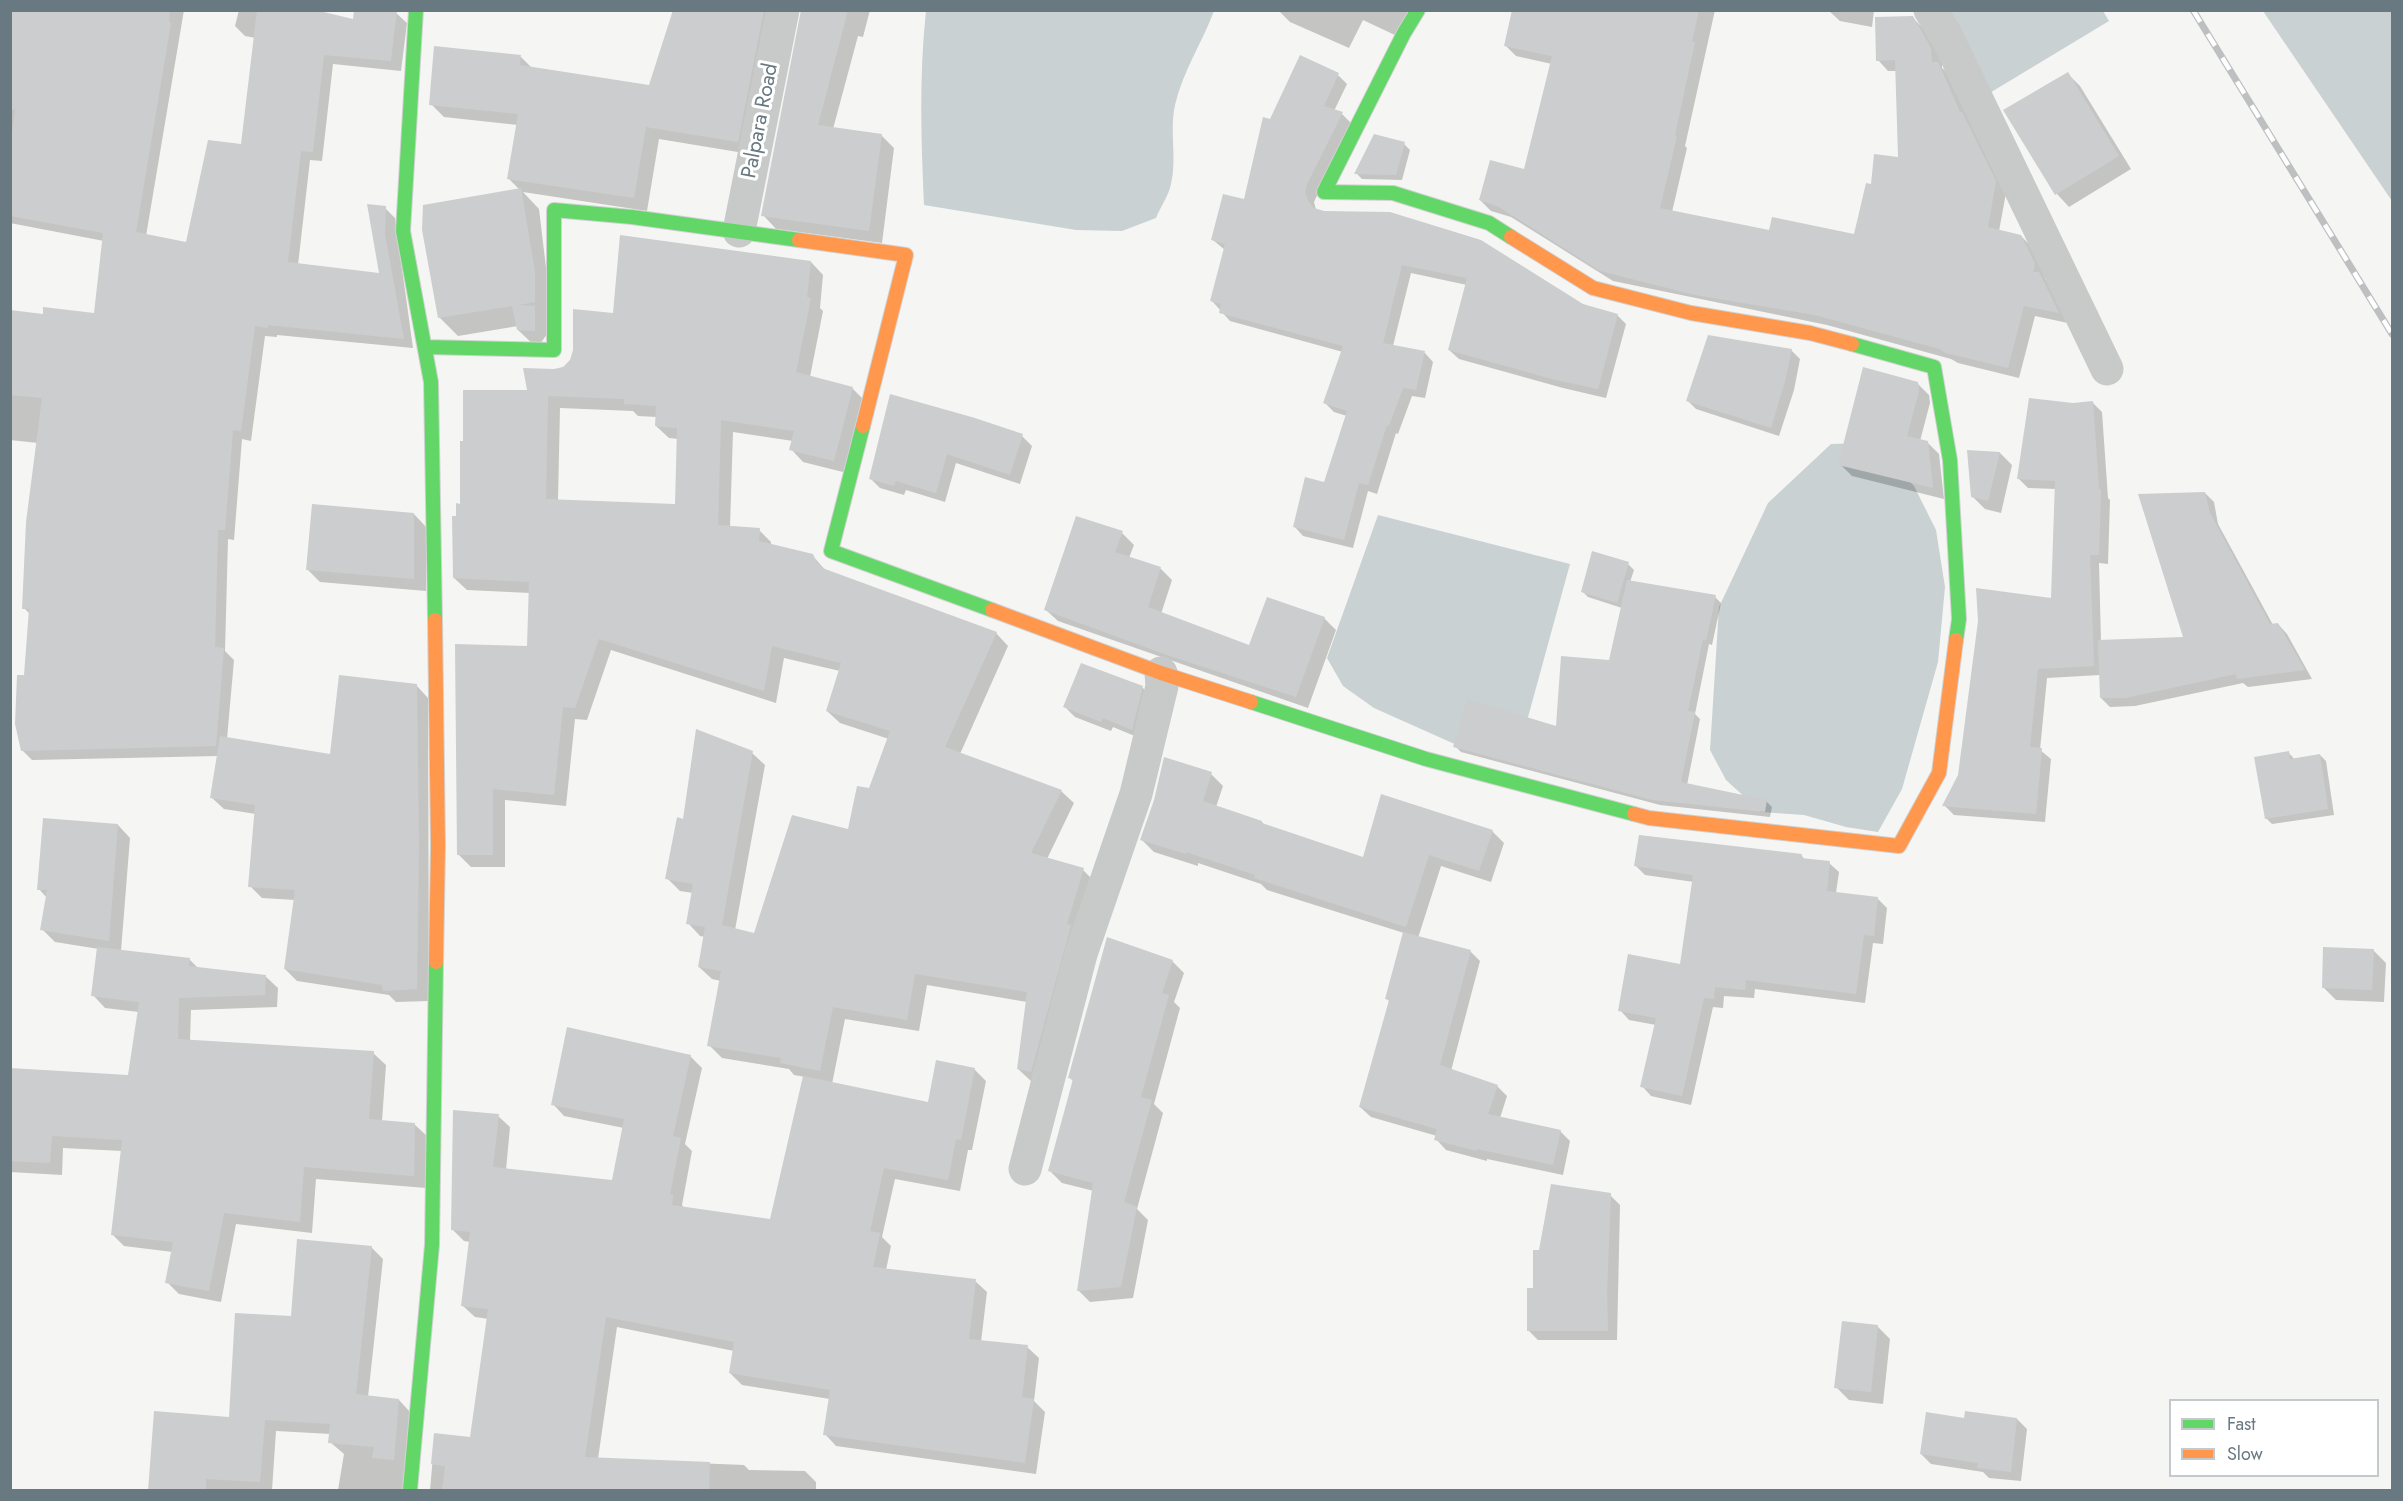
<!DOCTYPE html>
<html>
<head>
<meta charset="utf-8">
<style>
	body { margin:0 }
	#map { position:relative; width:2403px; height:1501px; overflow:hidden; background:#f5f5f4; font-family:Jost,sans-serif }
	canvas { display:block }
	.frame { position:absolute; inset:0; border:12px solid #687981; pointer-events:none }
	.legend { position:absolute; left:2169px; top:1399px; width:210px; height:78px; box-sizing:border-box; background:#fff; border:2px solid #c3c9cd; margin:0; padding:8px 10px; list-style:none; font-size:18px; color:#687981 }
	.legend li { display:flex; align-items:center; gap:12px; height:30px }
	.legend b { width:30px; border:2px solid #c3c9cd }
</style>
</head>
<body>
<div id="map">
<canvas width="2403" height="1501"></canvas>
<div class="frame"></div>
<ul class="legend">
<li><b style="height:8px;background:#63d668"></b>Fast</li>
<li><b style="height:8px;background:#ff974d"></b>Slow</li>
</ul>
</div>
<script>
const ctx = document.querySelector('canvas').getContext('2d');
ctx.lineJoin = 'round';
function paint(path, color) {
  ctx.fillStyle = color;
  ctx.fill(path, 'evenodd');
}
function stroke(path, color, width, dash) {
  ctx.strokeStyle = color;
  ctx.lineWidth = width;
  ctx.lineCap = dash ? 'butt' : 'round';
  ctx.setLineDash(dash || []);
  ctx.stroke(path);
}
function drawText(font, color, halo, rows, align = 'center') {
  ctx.font = font + ' Jost,sans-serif';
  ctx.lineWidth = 6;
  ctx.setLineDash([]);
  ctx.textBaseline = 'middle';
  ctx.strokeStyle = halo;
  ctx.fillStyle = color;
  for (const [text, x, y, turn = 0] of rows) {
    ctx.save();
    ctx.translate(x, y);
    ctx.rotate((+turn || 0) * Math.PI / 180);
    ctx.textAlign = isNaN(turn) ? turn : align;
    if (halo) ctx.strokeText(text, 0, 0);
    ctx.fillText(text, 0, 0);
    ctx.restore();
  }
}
const water = new Path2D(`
	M926 11H1214C1202 43 1183 71 1175 105 1169 132 1178 161 1170 188 1167 198 1160 208 1156 218L1122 231 1076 230 924 205C921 140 919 75 926 11Z
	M1934 11H2103L2109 21 1988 94Z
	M2263 11H2392V201Z
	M1873 443 1914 486 1936 530 1945 587 1938 662 1902 789 1878 832 1846 827 1804 815 1761 812 1726 780 1710 750 1719 607 1768 503 1831 444Z
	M1378 515 1570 564 1519 750H1468L1374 708 1343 686 1327 658Z`);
const shadow = new Path2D(`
	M10 10H184L146 236 187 244 243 146 256 38 245 36 235 26 239 10H308L355 21 396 13 407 23 401 71 333 64 322 161 310 160 298 265 381 274 385 208 395 218 413 348 277 335V337L265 336 251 441 242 439 234 540 228 539 225 651 234 660 227 739 331 756 416 685 428 698 429 1001 396 1002 389 995 297 981 285 969 295 900 262 898 250 886 256 814 224 809 211 797 218 756 32 760 22 750 30 614 24 608 38 443 10 440V311L44 315 96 314 104 241 10 223Z
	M674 10H782L750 154 659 139 647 211 523 192 539 209 553 326 537 348 518 330V326L458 336 440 318 520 190 509 179 518 125 444 117 431 104 521 57 533 69 650 87Z
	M803 10H870L863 37 858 36 833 129 881 135 894 148 882 243 776 229 763 215Z
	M1410 10 1397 36 1363 20 1349 48 1290 22 1279 11Z
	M1513 10H1715L1685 146 1687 148 1672 212 1771 232 1855 236 1872 185 1900 158 1897 71H1888L1878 60 1912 17 1923 28 1942 60V68L1949 74 2006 193 1999 231 2021 236 2032 247 2045 276V279L2050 285 2068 323 2035 316 2019 378 1958 363 1951 359 1827 325 1613 281 1511 217 1491 211 1480 200 1525 170 1552 64 1516 56 1506 46Z
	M1874 10 1872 27 1840 21 1829 11Z
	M2068 74 2080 86 2131 169 2069 207 2057 194 2005 111Z
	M1338 75 1347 84 1334 111 1342 114 1351 123 1314 202 1316 210 1583 305 1617 315 1626 324 1606 398 1563 388 1459 359 1449 350 1467 285 1411 273 1393 346 1424 352 1433 362 1425 398 1412 396 1398 434 1396 433 1377 494 1368 491 1353 548 1303 536 1294 526 1325 484 1347 416 1334 412 1325 403 1343 352 1230 321 1212 301 1225 250 1213 240 1245 200 1271 120Z
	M1404 144 1410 150 1402 180 1362 179 1356 173Z
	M811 262 823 275 820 308 823 311 810 377 852 388 865 401 847 473 803 462 791 449 793 441 733 432 730 527 759 530 771 542V545L812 555 826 571 996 633 1008 646 960 754 1061 791 1074 803 1047 859 1083 870 1095 882 1043 1083 1031 1081 1018 1069 1027 1002 927 985 919 1031 845 1019 832 1084 929 1104 938 1062 975 1070 986 1081 972 1150H968L960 1191 895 1179 882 1237 891 1246 886 1270 975 1281 987 1292 981 1342 1027 1347 1039 1358 1034 1401 1045 1412 1036 1474 836 1446 825 1434 830 1399 742 1385 730 1373 734 1351 617 1327 598 1459 744 1465 749 1470 805 1471 816 1482V1490H430L435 1434 471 1438 489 1319 475 1317 463 1306 470 1242 464 1241 452 1229 498 1116 510 1127 506 1170 613 1181 624 1128 564 1116 553 1104 690 1056 702 1068 685 1144 692 1151 682 1205 685 1209 771 1220 805 1077 794 1075 789 1069 722 1058 709 1045 721 981 712 979 699 967 705 937 700 936 688 923 693 893 680 891 667 878 685 820 752 753 765 765 735 930 755 935 850 831 870 790 889 739 840 723 827 711 840 671 784 658 776 703 611 650 587 720 575 719 566 806 505 800V867H471L458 854 528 647 530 593 467 590 454 578 457 518 462 505 529 391 554 370 564 367 614 314ZM560 408 633 411 638 416 657 417 656 426 669 438 679 439 677 505 558 501Z
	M1791 350 1800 359 1794 390 1779 436 1696 409 1688 401Z
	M1917 383 1929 395 1930 403 1920 441 1927 442 1939 454 1944 499 1852 476 1840 464Z
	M891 396 1022 436 1032 446 1020 484 956 463 945 502 906 490 904 495 880 488 870 478Z
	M2093 403 2102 412 2108 498 2110 500 2108 564 2099 563 2101 642 2186 639 2205 493 2214 502 2218 524 2273 625 2278 624 2287 634 2312 679 2248 687 2243 683 2135 706 2110 707 2101 698 2100 675 2047 678 2040 750 2051 759 2045 822 1954 815 1944 805 2052 599 2056 489 2028 488 2019 479 2073 404Z
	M1969 452 2000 453 2012 465 2001 513 1985 509 1972 496Z
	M414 514 426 527V591L320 582 307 569Z
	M1122 533 1134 545 1129 558 1160 568 1172 580 1161 614 1250 647 1324 618 1336 630 1308 708 1058 621 1046 610Z
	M1628 564 1634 570 1630 582 1715 597 1721 603 1712 645 1709 644 1695 714 1700 719 1687 785 1766 801 1772 807 1770 817 1660 805 1461 752 1455 746 1557 728 1610 661 1622 608 1588 597 1582 591Z
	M1142 687 1152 698 1142 739 1113 727 1111 731 1075 717 1065 707Z
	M2289 753 2295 760 2320 755 2326 761 2334 815 2272 824 2266 818Z
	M1211 774 1223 786 1216 807 1262 822 1266 827 1364 859 1492 831 1504 843 1491 882 1441 866 1418 938 1470 951 1480 961 1451 1071 1497 1086 1507 1096 1500 1118 1560 1131 1570 1141 1563 1175 1487 1159V1161L1446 1150 1436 1139 1437 1136 1371 1117 1360 1107 1390 1002 1387 999 1404 933 1267 890 1261 884 1198 863V866L1154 852 1142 840Z
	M118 825 130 838 121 951 189 959 199 969 265 976 278 988 277 1007 191 1010 190 1041 373 1053 386 1065 382 1121 414 1124 427 1136 426 1188 316 1179 312 1233 236 1224 221 1302 179 1294 167 1282 173 1252 124 1246 112 1234 122 1151 63 1148 62 1175 10 1172V1070L129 1076 139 1012 105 1008 93 995 99 949 55 942 42 929 47 898 39 889Z
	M1801 855 1805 860 1829 863 1839 872 1836 893 1877 898 1887 908 1883 944 1873 943 1865 1003 1755 989 1754 998 1724 996 1723 1008 1713 1007 1691 1105 1651 1096 1642 1086 1656 1025 1629 1020 1620 1010 1682 966 1694 882 1645 875 1635 865Z
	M2373 950 2386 963 2384 1002 2336 1000 2324 988Z
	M1172 961 1184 973 1174 1002 1180 1008 1154 1104 1163 1113 1137 1209 1148 1220 1133 1298 1090 1302 1078 1290 1094 1191 1062 1183 1050 1171 1074 1082 1070 1078Z
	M1610 1195 1620 1205 1617 1340H1538L1528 1330 1540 1252Z
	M371 1247 383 1259 368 1397 399 1400 410 1412 403 1490H338L344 1454 330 1442 331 1434 276 1431 272 1490H149L230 1419 292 1318Z
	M1877 1326 1890 1339 1883 1404 1849 1400 1836 1387Z
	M1966 1419H2017L2027 1429 2021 1481 1989 1478 1983 1472 1931 1464 1921 1454Z`);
const building = new Path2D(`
	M10 10H170L169 22 171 23 136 232 186 242 208 140 241 144 257 10H315L353 19 354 10H397L391 61 324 55 313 152 301 151 288 262 379 273 367 204 386 206 385 234 404 339 268 325V328L255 326 241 431 233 430 225 530H218L215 647 224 648 216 746 21 751 15 724 17 675H24L29 609H22L26 522 42 398 10 395V310L43 314V307L94 313 103 233 10 216V148L15 110 10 109Z
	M673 10H764L738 142 646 127 634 198 507 179 518 114 429 105 434 46 521 55 520 65 649 85Z
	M801 10H848L818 125 882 134 869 231 761 216Z
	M1512 10H1699L1692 42H1695L1675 135 1677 136 1660 208 1769 230 1772 217 1854 234 1866 183 1871 184 1874 154 1898 157 1895 60 1876 61 1875 17 1913 16 1931 48 1932 62H1938L1960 112H1962L1996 181 1988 227 2021 235 2035 264 2033 272H2039L2059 313 2024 306 2008 368 1946 353 1939 349 1815 315 1695 295 1600 271 1499 207 1479 200 1490 160 1524 169 1552 56 1504 46Z
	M1300 55 1339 73 1324 106 1343 112 1307 184 1305 192 1308 201 1314 208 1324 211 1390 212 1481 240 1583 304 1618 314 1598 389 1552 379 1448 350 1467 278 1402 265 1383 343 1425 351 1416 390 1403 388 1389 426 1387 425 1368 485 1359 483 1344 540 1293 527 1305 477 1324 482 1347 411 1323 403 1343 346 1219 313 1221 304 1210 301 1225 244 1211 240 1223 194 1244 199 1263 117 1270 119Z
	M2068 72 2119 156 2055 195 2003 110Z
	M1374 134 1405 142 1396 175 1354 174Z
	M521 188 535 272V302L519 305 535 306V331L517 330 512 306 438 318 422 230 423 205Z
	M620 235 811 261 807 297 811 298 796 372 853 387 834 461 789 450 794 431 721 420 718 525 760 528 759 541 813 554 817 563 825 569 997 632 945 747 1062 790 1031 853 1084 868 1067 924 1071 925 1031 1072 1017 1069 1027 992 915 974 907 1020 833 1007 820 1071 780 1063 781 1058 707 1046 721 971 698 967 705 927 686 924 693 884 665 879 677 817 683 819 696 729 753 751 722 925 754 933 792 815 848 829 857 786 869 788 890 731 826 711 841 663 772 646 764 691 599 639 575 708 563 707 554 795 493 789V855H457L455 644 527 646 529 582 453 578 452 516H456V503L460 504V441H463V390H527L523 368 554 369 563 367 570 360 573 350V309L613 313ZM548 396 624 399V404L656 406 655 426 677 428 675 504 546 499Z
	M1708 335 1792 349 1785 381 1771 428 1686 401Z
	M1863 367 1918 382 1919 391 1907 436 1928 441 1933 488 1838 465Z
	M890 394 975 418 1023 434 1010 475 947 454 936 493 896 481 894 486 869 479Z
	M2029 398 2073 403 2093 401 2099 489H2101L2099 555H2090L2094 666 2038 669 2030 747 2042 748 2036 814 1942 806 1958 775 1978 621 1976 588 2051 598 2055 481 2017 479Z
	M1967 450 2000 452 1988 501 1971 497Z
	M2205 492 2210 513 2270 624 2278 623 2305 670 2237 679 2236 674 2125 698H2100L2098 640 2183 637 2138 494Z
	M312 504 414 513V579L306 570Z
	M1076 516 1123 531 1115 552 1161 567 1148 607 1249 645 1267 597 1325 617 1296 697 1167 655 1044 610Z
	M1592 551 1629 562 1617 603 1581 592Z
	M1627 580 1716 595 1706 640 1703 639 1688 711 1695 712 1681 782 1767 800 1765 812 1652 800 1453 747 1467 699 1556 726 1561 656 1609 660Z
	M1081 663 1143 686 1132 730 1103 718 1101 722 1063 707Z
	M339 675 417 684 419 846 417 989 383 991 382 985 284 969 295 890 248 887 255 805 210 798 220 736 330 754Z
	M2289 751 2290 759 2320 754 2328 809 2265 819 2254 757Z
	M1164 757 1212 772 1203 801 1262 821V823L1363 857 1381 794 1493 830 1479 871 1429 855 1406 927 1254 878 1255 875 1186 852V854L1140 840 1154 800Z
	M43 818 118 824 109 941 40 930 47 890H37Z
	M1639 835 1802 854 1801 858 1830 861 1827 891 1878 897 1874 936 1864 935 1856 994 1746 980 1745 990 1715 987 1714 999 1704 998 1682 1096 1640 1087 1656 1018 1618 1011 1628 954 1680 964 1693 875 1634 866Z
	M1403 932 1471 950 1440 1065 1498 1085 1488 1114 1561 1130 1553 1165 1477 1149V1151L1434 1140 1437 1129 1359 1107 1389 1000 1385 999Z
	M1107 937 1173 960 1162 993 1169 995 1141 1097 1152 1100 1124 1202 1137 1207 1121 1287 1077 1291 1093 1183 1048 1171 1073 1079 1068 1078Z
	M97 947 190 958 189 966 266 975 265 995 179 998 178 1039 374 1051 369 1119 415 1123 414 1176 304 1167 300 1222 224 1213 209 1291 165 1283 173 1242 111 1235 122 1140 52 1136 50 1163 10 1161V1068L128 1075 139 1002 91 996Z
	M2323 947 2374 949 2372 990 2322 988Z
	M567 1027 691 1055 673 1136 681 1138 670 1194 673 1195 672 1205 770 1219 803 1076 928 1102 936 1060 975 1068 961 1140 956 1139 948 1180 884 1168 870 1231 880 1233 873 1267 976 1279 969 1339 1028 1345 1022 1397 1034 1399 1025 1463 823 1435 830 1390 729 1373 734 1342 606 1317 585 1457 710 1462 709 1491H442L445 1466 431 1464 434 1433 470 1437 488 1309 461 1306 470 1232 451 1230 453 1110 499 1114 493 1167 612 1180 624 1119 551 1105Z
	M1551 1184 1611 1193 1607 1290 1608 1331H1527V1288H1533V1250H1539Z
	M297 1239 372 1246 356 1394 399 1399 394 1460 372 1458 374 1447 328 1443 330 1424 265 1420 260 1482 206 1479V1491H148L154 1411 229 1417 235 1313 291 1316Z
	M1842 1321 1878 1325 1871 1392 1834 1388Z
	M1965 1411 2017 1418 2011 1472 1977 1468 1978 1463 1920 1454 1926 1412 1964 1418Z`);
const street = new Path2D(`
	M1930 10 1945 33 2107 369
	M739 231 783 10
	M1025 1169 1081 954 1136 794 1162 686 1161 673`);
const fast = new Path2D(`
	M416 10 403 231 431 382 435 620
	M1418 10 1404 33 1324 192 1393 193 1489 223 1511 237
	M1852 344 1934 367 1950 460 1959 619 1956 640
	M425 347 554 350V210L632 217 799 240
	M863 426 831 551 992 610
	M1251 702 1426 759 1634 814
	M410 1490 432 1245 436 962`);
const slow = new Path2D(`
	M1511 237 1593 288 1691 313 1810 333 1852 344
	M799 240 906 255 863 426
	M992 610 1161 673 1251 702
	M435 620 438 846 436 962
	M1634 814 1649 818 1899 846 1939 773 1956 640`);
const rail = new Path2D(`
	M2193 10 2392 334`);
const streetNames = [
	["Palpara Road",761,121,-79]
];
paint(water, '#c9d1d3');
paint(shadow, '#0003');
paint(building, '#cccdce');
stroke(fast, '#d1d2d2', 16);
stroke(slow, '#d1d2d2', 16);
stroke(street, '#c8caca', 33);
stroke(fast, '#63d668', 14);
stroke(slow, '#ff974d', 14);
stroke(rail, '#bebfc0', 7);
stroke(rail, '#fff', 4.5, [14]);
drawText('21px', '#687981', '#fff', streetNames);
</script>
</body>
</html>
